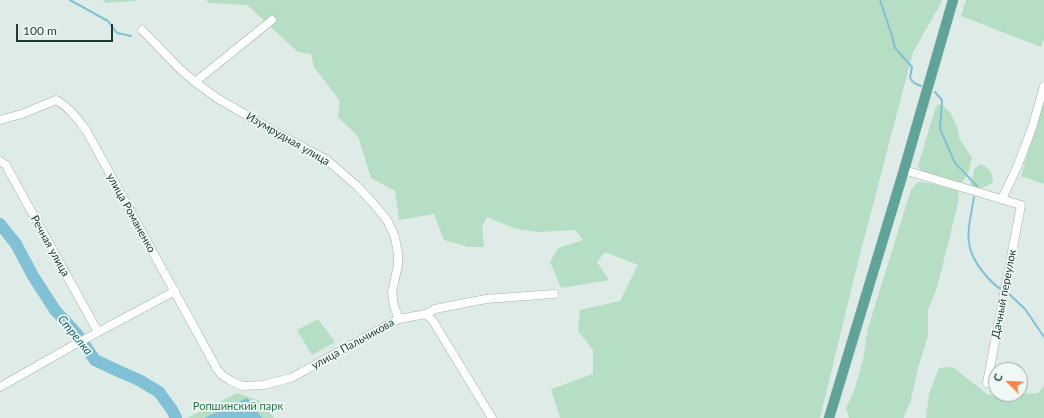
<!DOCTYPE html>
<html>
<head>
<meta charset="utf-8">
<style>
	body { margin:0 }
	#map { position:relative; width:1044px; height:418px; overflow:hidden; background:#deebe6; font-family:Lato,sans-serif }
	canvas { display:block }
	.north { position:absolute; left:988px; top:362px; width:40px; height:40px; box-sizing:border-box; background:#eff8f4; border:1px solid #9bada8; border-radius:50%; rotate:294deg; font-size:11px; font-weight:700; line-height:16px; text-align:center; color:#1e3c36 }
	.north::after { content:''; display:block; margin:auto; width:14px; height:18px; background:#fd854a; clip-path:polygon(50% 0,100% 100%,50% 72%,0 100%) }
	.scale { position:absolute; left:16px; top:24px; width:97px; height:18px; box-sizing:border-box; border:2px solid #1e3c36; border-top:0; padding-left:5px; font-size:12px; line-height:14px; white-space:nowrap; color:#1e3c36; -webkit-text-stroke:3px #eff8f4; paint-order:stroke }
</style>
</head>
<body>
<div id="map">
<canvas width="1044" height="418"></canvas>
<div class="north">С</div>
<div class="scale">100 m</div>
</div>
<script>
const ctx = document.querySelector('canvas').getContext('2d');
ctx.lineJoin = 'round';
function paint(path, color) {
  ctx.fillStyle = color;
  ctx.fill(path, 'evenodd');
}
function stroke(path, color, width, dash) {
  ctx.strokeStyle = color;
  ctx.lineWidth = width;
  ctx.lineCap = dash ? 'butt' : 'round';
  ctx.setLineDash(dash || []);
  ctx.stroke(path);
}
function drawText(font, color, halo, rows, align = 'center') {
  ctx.font = font + ' Lato,sans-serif';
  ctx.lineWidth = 3.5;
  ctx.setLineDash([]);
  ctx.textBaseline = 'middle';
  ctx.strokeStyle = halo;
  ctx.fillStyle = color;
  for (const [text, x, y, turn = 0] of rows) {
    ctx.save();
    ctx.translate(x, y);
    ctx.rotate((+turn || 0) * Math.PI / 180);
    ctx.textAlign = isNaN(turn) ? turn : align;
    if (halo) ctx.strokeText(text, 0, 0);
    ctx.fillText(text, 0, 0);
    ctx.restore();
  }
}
const green = new Path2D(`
	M102 0H137L134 1 106 3Z
	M206 0H942L940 5 913 52 858 262 820 418H560L551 389 593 374V350L578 331 580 310 620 301 638 265 605 252 597 262 609 280 561 288 550 262 558 248 583 240 575 230 539 232 516 229 487 217 482 226 484 247H468L444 240 434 214 399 220 395 191 371 178 358 136 338 117 340 101 314 67 311 54 298 52 247 5 209 3Z
	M966 0H1044V39L1041 47 961 16Z
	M1044 95V184L1021 176Z
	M941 104 950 112 957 127 959 138 972 158 969 171 962 183H956L921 171 918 166 936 106Z
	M981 164C990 169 992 171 993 182 984 188 979 191 970 184L975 168Z
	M918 182 929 183 958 191 959 199 937 288 928 309V336L918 368 911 400 904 416V418H849L846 408 854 391 863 360 868 328 911 190Z
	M318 319 335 342 312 355 297 330Z
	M953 367 988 395 1038 393 1044 386V418H926L929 394 939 368Z
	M237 393 262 402 274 418H187Z`);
const water = new Path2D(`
	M247 398 262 418H204Z`);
const stream = new Path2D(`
	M70 0 108 21 117 33 131 36
	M880 0 892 36 895 48 912 67 910 78 914 83 921 86
	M935 92 942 100 940 129 955 163 977 186
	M974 197C969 228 961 245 983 272 989 279 993 285 1001 289
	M1008 293 1025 309 1044 337`);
const river = new Path2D(`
	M0 224 16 244 33 276 55 310 77 334 95 360 116 370 139 380 159 392 172 410 176 418`);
const minor = new Path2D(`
	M142 30 181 70 195 82 217 98 277 133 327 160 357 186 374 204 387 220 395 237 398 254V265L392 292 394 306 399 319
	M195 82 272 20
	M0 120 22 114 56 100C69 107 77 118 86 130L217 369 222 375 231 381 242 386 263 385 291 378 399 319 426 314 433 321 492 418
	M0 161 6 165 9 171 98 332
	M904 170 1021 205 987 383
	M1002 199 1018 165 1032 128 1044 86
	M426 314 435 309 486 299 554 294
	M0 387 74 345 175 291`);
const major = new Path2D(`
	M829 418 904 170 953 0`);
const streetNames = [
	["Изумрудная улица",288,139,30],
	["улица Романенко",131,213,61],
	["Речная улица",50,246,61],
	["Дачный переулок",1004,294,-79],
	["улица Пальчикова",353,344,-29]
];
const parkNames = [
	["Ропшинский парк",238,406]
];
const waterNames = [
	["Стрелка",75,335,51]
];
paint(green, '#b5dec4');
paint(water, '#81c1d5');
stroke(stream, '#81c1d5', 2);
stroke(river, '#81c1d5', 12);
stroke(minor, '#a1b3ae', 9);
stroke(major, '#c0c8c7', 11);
stroke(minor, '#fff', 8);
stroke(major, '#5fa498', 10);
drawText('11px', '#1e3c36', '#eff8f4', streetNames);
drawText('11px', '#26764b', '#eff8f4', parkNames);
drawText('italic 12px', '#14627c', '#eff8f4', waterNames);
</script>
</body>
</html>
